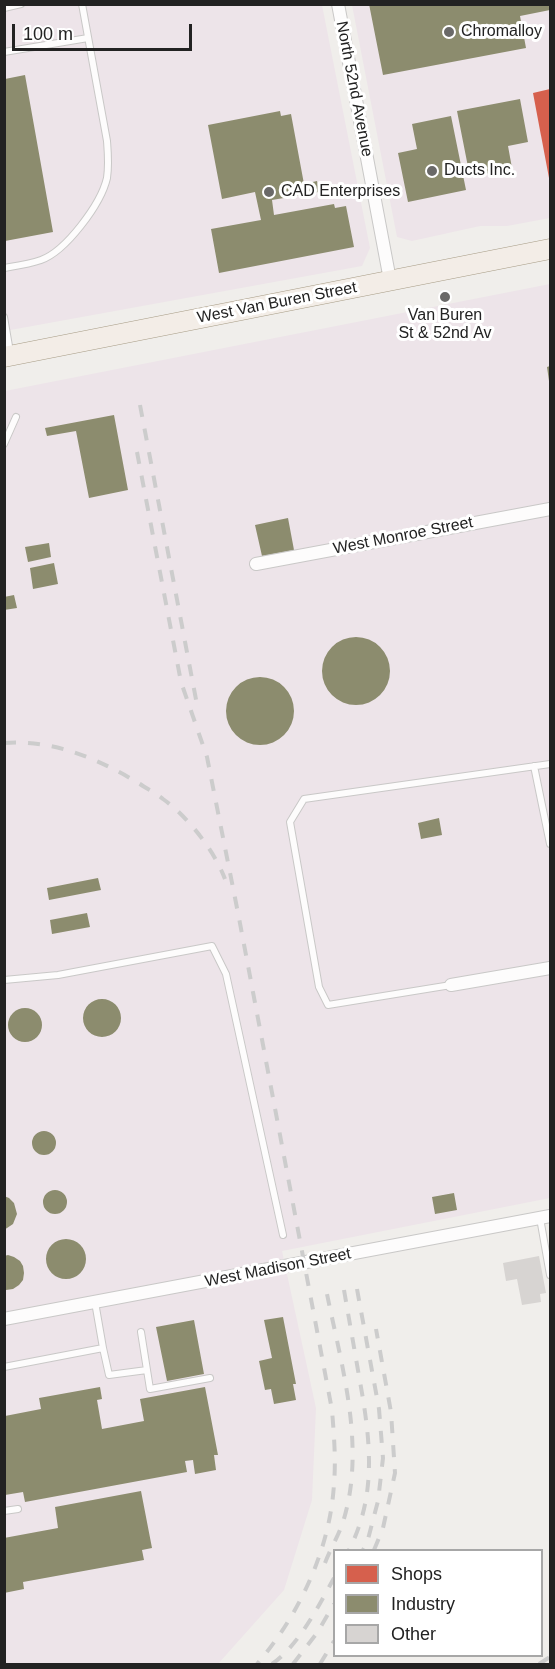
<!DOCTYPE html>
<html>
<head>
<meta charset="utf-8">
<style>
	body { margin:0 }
	#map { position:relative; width:555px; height:1669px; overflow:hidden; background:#f0eeeb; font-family:Arial,sans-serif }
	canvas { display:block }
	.frame { position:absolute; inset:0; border:6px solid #222; pointer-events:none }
	.legend { position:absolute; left:333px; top:1549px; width:210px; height:108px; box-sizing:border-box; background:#fff; border:2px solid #a7a7a7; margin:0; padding:8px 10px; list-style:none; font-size:18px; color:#222 }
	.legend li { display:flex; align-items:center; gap:12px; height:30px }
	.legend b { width:30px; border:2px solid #a7a7a7 }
	.scale { position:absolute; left:12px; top:24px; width:180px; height:27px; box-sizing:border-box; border:3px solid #222; border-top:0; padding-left:8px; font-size:18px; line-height:21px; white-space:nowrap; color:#222; -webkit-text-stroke:4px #fff; paint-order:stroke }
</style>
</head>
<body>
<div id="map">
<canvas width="555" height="1669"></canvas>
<div class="frame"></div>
<ul class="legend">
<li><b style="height:16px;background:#d6604d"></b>Shops</li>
<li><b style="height:16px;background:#8c8c6e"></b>Industry</li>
<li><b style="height:16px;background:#d7d4d2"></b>Other</li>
</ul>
<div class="scale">100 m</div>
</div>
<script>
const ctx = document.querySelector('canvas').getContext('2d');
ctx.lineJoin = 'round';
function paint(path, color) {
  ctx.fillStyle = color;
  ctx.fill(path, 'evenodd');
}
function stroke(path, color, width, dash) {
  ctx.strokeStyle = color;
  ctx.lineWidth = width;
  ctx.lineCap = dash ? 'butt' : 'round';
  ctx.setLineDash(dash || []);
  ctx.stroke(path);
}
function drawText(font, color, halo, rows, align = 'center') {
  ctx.font = font + ' Arial,sans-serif';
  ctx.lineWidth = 6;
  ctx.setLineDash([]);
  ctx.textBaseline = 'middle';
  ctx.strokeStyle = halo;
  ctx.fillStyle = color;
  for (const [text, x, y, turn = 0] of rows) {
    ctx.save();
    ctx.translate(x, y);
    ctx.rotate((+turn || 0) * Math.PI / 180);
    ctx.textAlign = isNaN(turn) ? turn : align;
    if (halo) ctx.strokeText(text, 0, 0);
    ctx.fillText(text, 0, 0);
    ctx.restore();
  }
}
const industrial = new Path2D(`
	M5 5H322L370 248 362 266 5 331Z
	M352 5H550V218L507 226H480L412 241 397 237Z
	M550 284V1198L282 1251 316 1408 312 1500 284 1590 218 1664H5V391Z`);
const shops = new Path2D(`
	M550 89V178H549L533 93Z`);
const industry = new Path2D(`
	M369 4H550V10L520 16 526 48 383 75Z
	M25 75 53 232 5 241V79Z
	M520 99 528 142 508 146 512 168 470 177 457 111Z
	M280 111 281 116 291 114 304 184 317 181 319 192 272 200 274 215 334 204 335 208 346 206 354 247 219 273 211 229 261 220 255 192 222 199 208 125Z
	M451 116 466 190 408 202 398 153 417 149 412 124Z
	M550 366V381H549L547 367Z
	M114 415 128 490 89 498 76 431 47 436 45 428Z
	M288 518 294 550 262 556 255 525Z
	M49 543 51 557 28 562 25 547Z
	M54 563 58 584 33 589 30 568Z
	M14 595 17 608 4 610V597Z
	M322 671a34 34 0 1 1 68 0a34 34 0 1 1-68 0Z
	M226 711a34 34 0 1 1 68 0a34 34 0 1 1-68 0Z
	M439 818 442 835 421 839 418 823Z
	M98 878 101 890 49 900 47 888Z
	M87 913 90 927 52 934 50 920Z
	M83 1018a19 19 0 1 1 38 0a19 19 0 1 1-38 0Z
	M8 1025a17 17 0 1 1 34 0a17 17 0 1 1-34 0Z
	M32 1143a12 12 0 1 1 24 0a12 12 0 1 1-24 0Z
	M43 1202a12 12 0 1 1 24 0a12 12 0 1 1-24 0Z
	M454 1193 457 1210 435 1214 432 1197Z
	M4 1196 9 1198 14 1203 17 1214 13 1224 4 1230Z
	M46 1259a20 20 0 1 1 40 0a20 20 0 1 1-40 0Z
	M8 1255 14 1257 20 1261 23 1266 24 1273 23 1280 19 1285 13 1289 6 1290 4 1289V1256Z
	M283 1317 296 1384H293L296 1400 274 1404 271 1389 265 1390 259 1361 272 1358 264 1320Z
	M194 1320 204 1374 167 1381 156 1327Z
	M100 1387 102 1399 97 1400 102 1429 144 1421 140 1399 205 1387 218 1455H214L216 1470 195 1474 193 1460 185 1461 187 1472 25 1502 23 1492 5 1495V1416L41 1409 39 1398Z
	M141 1491 152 1548 142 1550 144 1560 23 1582 24 1589 4 1593V1538L58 1528 55 1507Z`);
const building = new Path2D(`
	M539 1256 546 1293 540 1294 541 1302 522 1305 517 1279 506 1281 503 1263Z`);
const service = new Path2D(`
	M4 8 21 4
	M4 52 88 38
	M4 268C16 266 30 264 41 260 66 251 101 204 107 178 109 165 108 154 107 141L82 4
	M4 317 10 352
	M4 444 16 417
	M534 766 550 844
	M4 980 58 975 212 946 226 974 283 1235
	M451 985 328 1005 319 987 290 822 304 799 550 764
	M540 1218 550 1275
	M103 1348 109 1375 147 1370 141 1332
	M4 1367 103 1348 95 1302
	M147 1370 150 1389 210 1378
	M4 1511 18 1509`);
const minor = new Path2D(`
	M338 4 390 280
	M256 564 550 509
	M451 985 550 968
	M4 1319 550 1216`);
const primary = new Path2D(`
	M4 357 550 249`);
const rail = new Path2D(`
	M140 405 198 710
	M137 452 181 682 207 757 239 918 332 1410C334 1435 336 1460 334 1484 330 1550 299 1615 257 1664
	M4 743C53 739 99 759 140 784 147 789 156 793 163 799 188 817 214 850 225 879
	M357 1289 379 1409 383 1458 378 1501 367 1543 363 1550
	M344 1290C349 1319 354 1347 359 1376 370 1437 378 1493 349 1550
	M374 1550 383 1528 395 1473 391 1412 376 1329
	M325 1563C330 1550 337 1538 342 1525 367 1450 342 1368 327 1294
	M272 1664C299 1645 318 1607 334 1578
	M293 1664 317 1633 334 1604
	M320 1664 334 1641
	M539 1664 550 1657`);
const markers = [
	[449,32,6,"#6a6968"],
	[432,171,6,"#6a6968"],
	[269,192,6,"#6a6968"],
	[445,297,6,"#6a6968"]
];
const poiNames = [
	["Chromalloy",461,32],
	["Ducts Inc.",444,171],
	["CAD Enterprises",281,192],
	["Van Buren",445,316,"center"],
	["St & 52nd Av",445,334,"center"]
];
const streetNames = [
	["North 52nd Avenue",354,89,79],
	["West Van Buren Street",277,303,-11],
	["West Monroe Street",403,536,-11],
	["West Madison Street",278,1268,-11]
];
paint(industrial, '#ede4e9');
paint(shops, '#d6604d');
paint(industry, '#8c8c6e');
paint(building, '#d7d4d2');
stroke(service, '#c9c8c7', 8);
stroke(minor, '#c9c8c7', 14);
stroke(primary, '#a79c86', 21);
stroke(service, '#fdfcfc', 6);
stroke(minor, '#fdfcfc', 12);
stroke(primary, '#f3ede7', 20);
stroke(rail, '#ccc', 4, [12, 12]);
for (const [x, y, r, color] of markers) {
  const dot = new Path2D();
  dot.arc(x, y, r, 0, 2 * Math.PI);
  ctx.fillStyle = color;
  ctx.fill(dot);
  stroke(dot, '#fff', 2);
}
drawText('16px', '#222', '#fff', poiNames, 'left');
drawText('16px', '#222', '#fff', streetNames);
</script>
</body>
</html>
